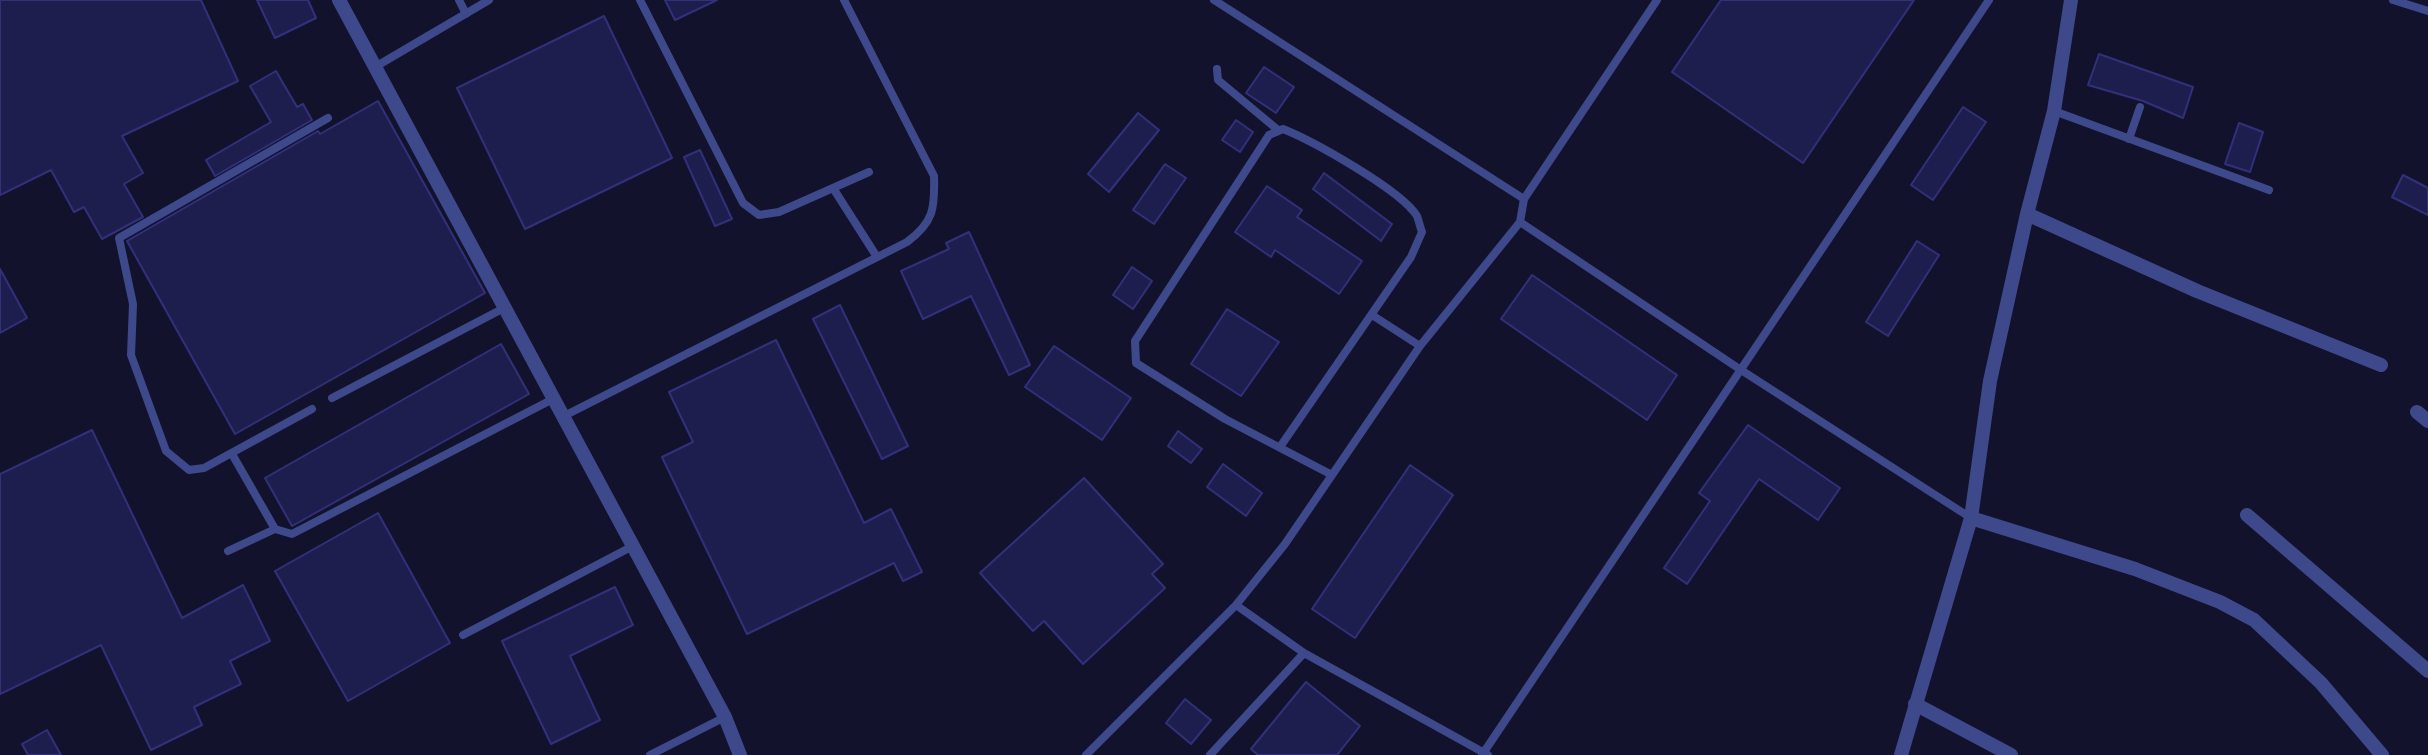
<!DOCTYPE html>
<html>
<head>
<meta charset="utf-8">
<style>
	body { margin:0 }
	canvas { display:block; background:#12122d }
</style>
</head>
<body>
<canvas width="2428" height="755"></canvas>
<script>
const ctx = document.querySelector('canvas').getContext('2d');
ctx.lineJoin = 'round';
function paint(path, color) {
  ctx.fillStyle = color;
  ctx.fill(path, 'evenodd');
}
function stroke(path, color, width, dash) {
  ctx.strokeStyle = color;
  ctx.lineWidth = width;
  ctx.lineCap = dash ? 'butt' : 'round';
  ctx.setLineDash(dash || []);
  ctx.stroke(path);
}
const building = new Path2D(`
	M0 0H201L238 81 122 136 143 173 124 184 143 217 102 239 84 207 74 212 51 170 0 195Z
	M257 0H308L316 18 275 38Z
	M665 0H717L675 20Z
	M1721 0H1914L1803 163 1672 72Z
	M604 16 672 158 525 229 457 88Z
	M2099 54 2193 87 2183 118 2143 101 2088 85Z
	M1264 67 1294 87 1276 113 1246 93Z
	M276 71 297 107 303 104 312 120 215 176 206 160 271 122 250 86Z
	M378 101 485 293 235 434 127 241 318 131 320 134Z
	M1963 107 1986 122 1933 200 1911 185Z
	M1138 113 1159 130 1109 192 1088 174Z
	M1236 120 1253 132 1240 152 1222 140Z
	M2239 123 2263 132 2250 172 2225 164Z
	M700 150 732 219 715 226 684 157Z
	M1165 164 1186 178 1154 224 1133 210Z
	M1324 173 1392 224 1381 241 1313 189Z
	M2403 175 2428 188V215L2392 197Z
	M1267 186 1302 210 1297 217 1362 261 1339 294 1275 250 1271 257 1235 232Z
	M969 232 1030 365 1009 375 971 296 923 319 901 271 949 249 946 243Z
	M1917 241 1939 255 1888 336 1866 322Z
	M1132 267 1152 281 1133 309 1113 295Z
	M0 269 27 318 0 333Z
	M1532 275 1677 375 1647 420 1501 319Z
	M840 305 908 446 882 459 813 319Z
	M1227 309 1279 342 1241 396 1191 364Z
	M776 340 864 523 891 509 922 572 903 581 894 563 747 634 662 457 693 442 669 392Z
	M501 344 529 394 292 526 265 478Z
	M1054 346 1131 398 1102 440 1025 387Z
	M1748 425 1840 488 1818 520 1759 479 1687 584 1664 568 1710 501 1699 493Z
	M92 430 182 618 243 585 270 641 230 661 241 684 194 707 202 725 151 750 101 645 0 694V474Z
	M1178 431 1202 449 1191 463 1168 446Z
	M1223 464 1262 493 1246 516 1207 487Z
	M1410 465 1453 495 1355 638 1312 609Z
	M1084 478 1163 564 1152 574 1165 588 1083 664 1044 621 1033 631 980 573Z
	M378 513 450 643 348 701 275 571Z
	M615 587 633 625 570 656 600 720 551 744 502 641Z
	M1306 682 1360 726 1337 755H1258L1251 749Z
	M1185 699 1211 720 1191 744 1166 723Z
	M47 730 61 755H28L22 744Z`);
const service = new Path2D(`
	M459 0 466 14
	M640 0 743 203 759 215 779 212 869 172
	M1214 0 1524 199
	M2393 0 2428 11
	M375 67 489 0
	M1217 69 1218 80 1278 130
	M2054 111 2269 190
	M2129 139 2140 107
	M833 188 877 257
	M1520 222 1741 370 1971 518
	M1372 315 1420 346
	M332 398 506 307
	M312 409 204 468 189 470 166 451 131 355 133 304 119 238 328 118
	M564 416 907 242C934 222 935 208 934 176L844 0
	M1280 447 1411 257 1422 232C1420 227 1419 221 1417 216 1401 190 1313 141 1283 129L1269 135 1135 341 1136 363 1225 419 1332 475
	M232 454 275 529 292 534 555 398
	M228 551 275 529
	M1236 605 1304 653 1488 755
	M463 635 633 546
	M650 755 725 717
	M1086 755 1236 605 1285 544 1420 346 1520 222 1524 199 1657 0
	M1210 755 1304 653
	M1482 755 1989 0`);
const minor = new Path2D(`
	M339 0 725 717 740 755
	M2027 214 2197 291 2381 365
	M2417 412 2428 421
	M2247 515 2428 671
	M1971 518 2135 569 2220 602 2254 620 2321 683 2382 755
	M1915 704 2011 755
	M1901 755 1971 518 1990 381 2027 214 2054 111 2071 0`);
paint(building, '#1e1e4e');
stroke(building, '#31307a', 2);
stroke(service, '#3d498b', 8);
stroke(minor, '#3d498b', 14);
</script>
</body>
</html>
